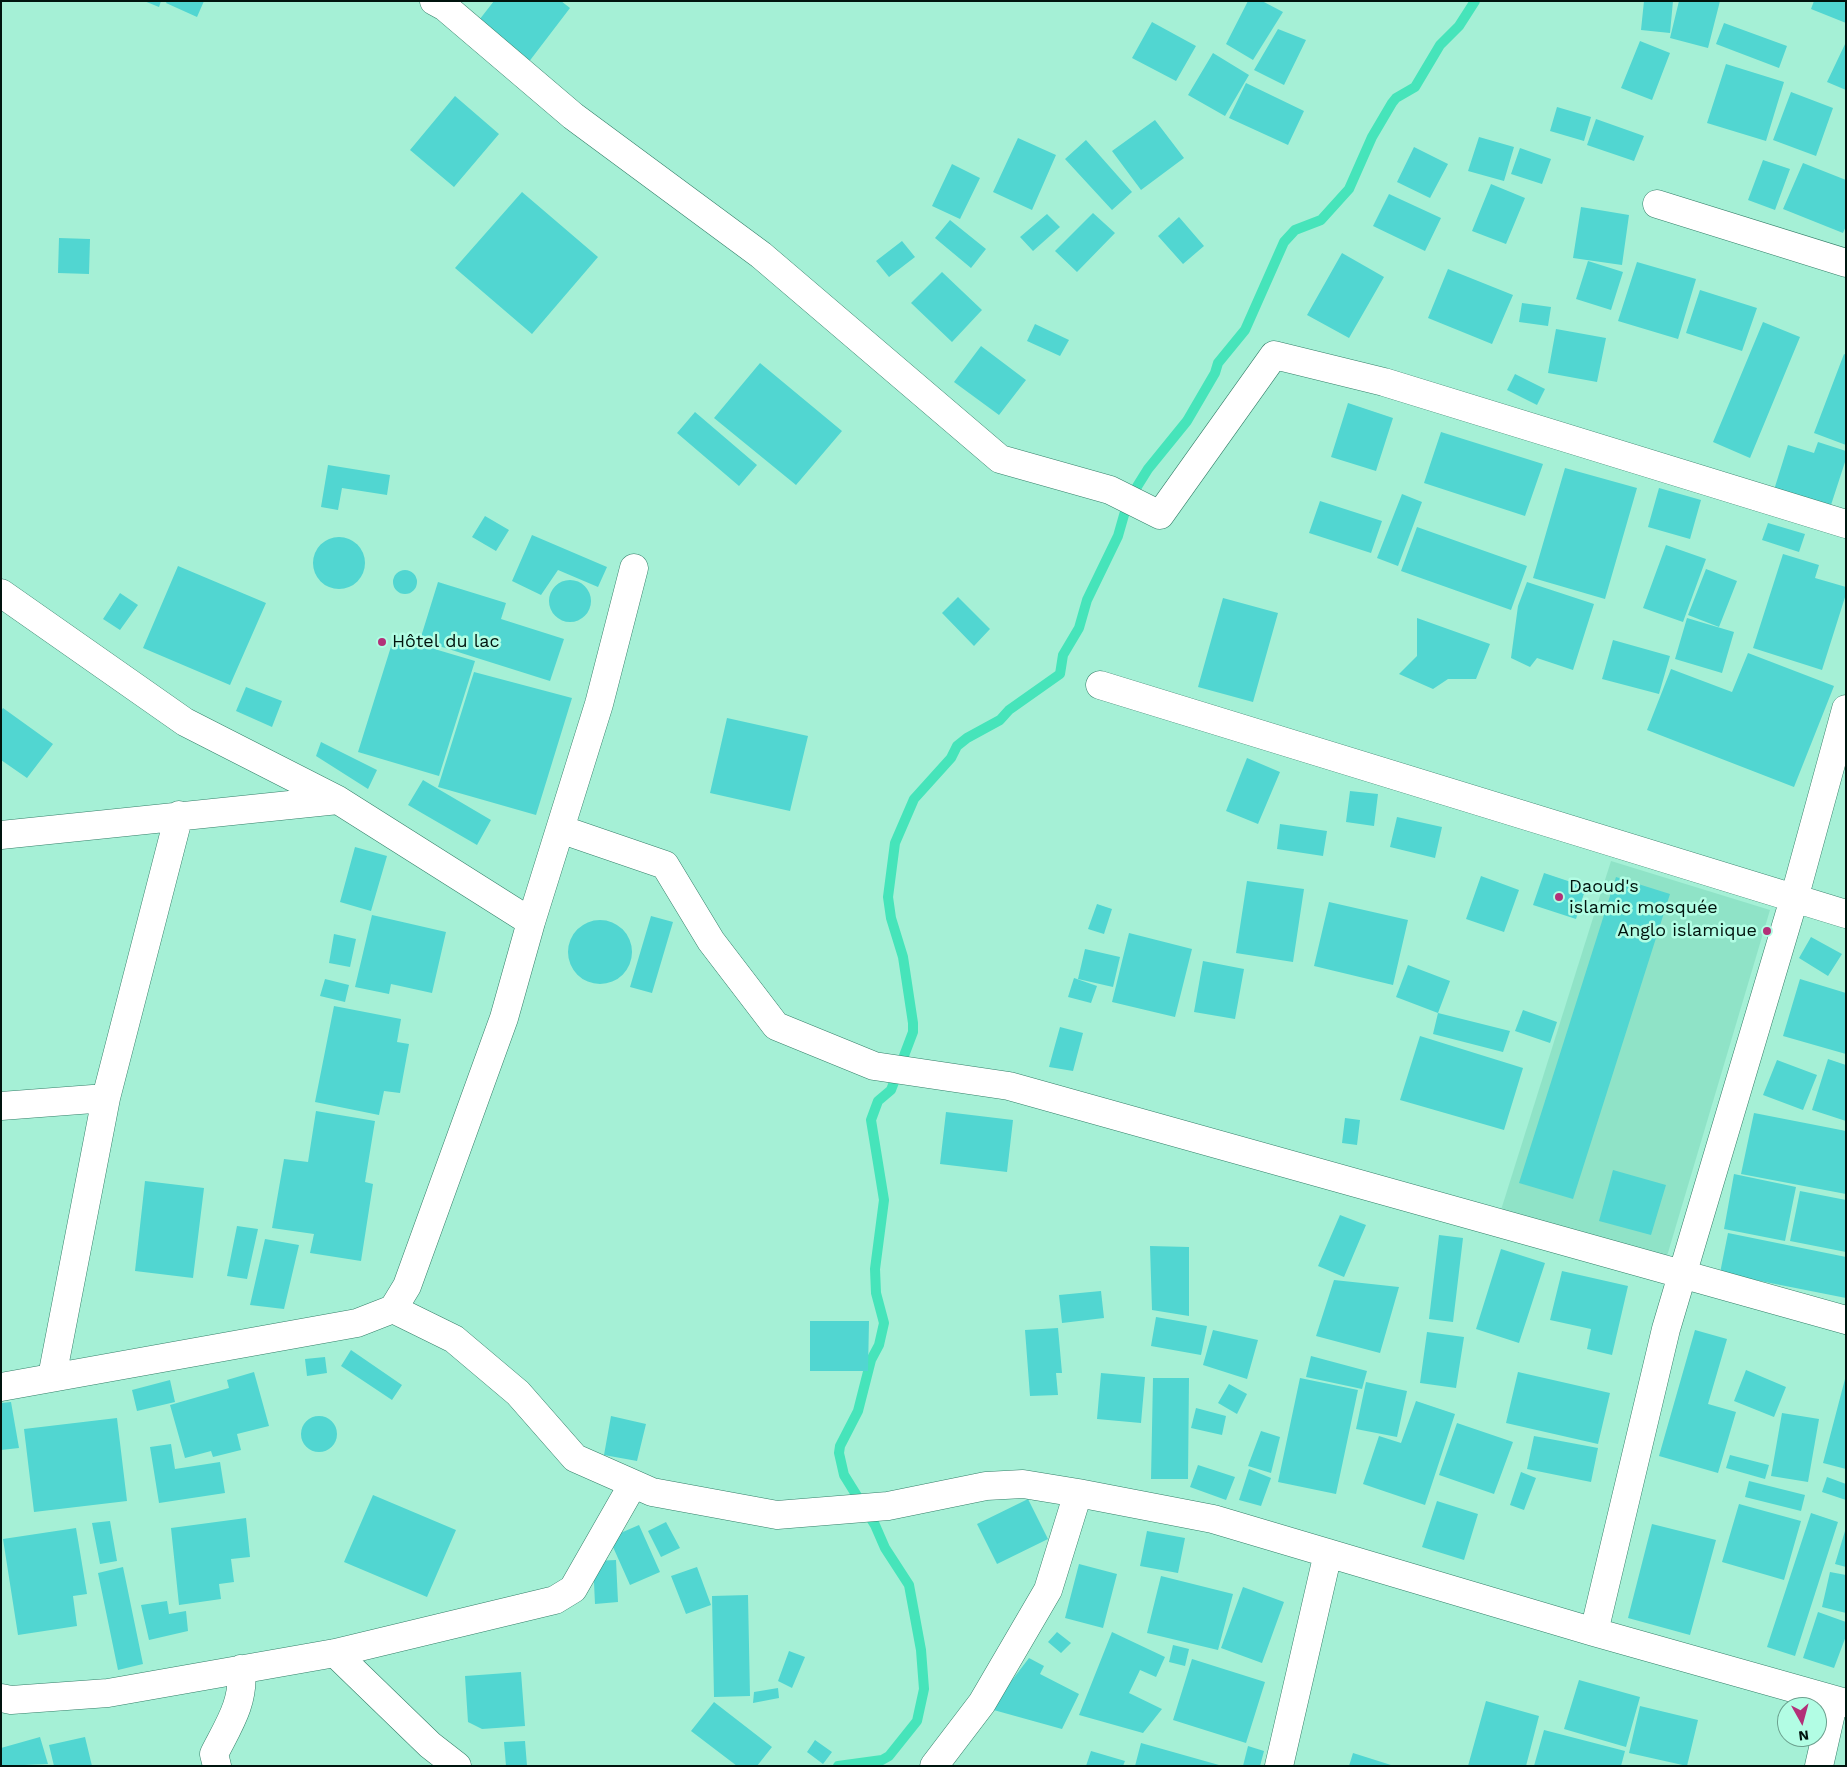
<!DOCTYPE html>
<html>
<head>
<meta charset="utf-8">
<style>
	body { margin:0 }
	#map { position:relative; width:1847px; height:1767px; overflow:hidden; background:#a5f0d6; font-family:"Work Sans",sans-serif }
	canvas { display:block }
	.frame { position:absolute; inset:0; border:2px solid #00140e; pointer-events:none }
	.north { position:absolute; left:1777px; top:1697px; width:50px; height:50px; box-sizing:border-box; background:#b2fde4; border:1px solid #6ba08e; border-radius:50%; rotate:173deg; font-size:14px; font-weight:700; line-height:20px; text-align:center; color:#00140e }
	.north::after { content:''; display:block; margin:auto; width:18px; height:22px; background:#b33078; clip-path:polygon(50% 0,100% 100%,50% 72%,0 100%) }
</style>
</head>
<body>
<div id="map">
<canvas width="1847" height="1767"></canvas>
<div class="frame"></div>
<div class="north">N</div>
</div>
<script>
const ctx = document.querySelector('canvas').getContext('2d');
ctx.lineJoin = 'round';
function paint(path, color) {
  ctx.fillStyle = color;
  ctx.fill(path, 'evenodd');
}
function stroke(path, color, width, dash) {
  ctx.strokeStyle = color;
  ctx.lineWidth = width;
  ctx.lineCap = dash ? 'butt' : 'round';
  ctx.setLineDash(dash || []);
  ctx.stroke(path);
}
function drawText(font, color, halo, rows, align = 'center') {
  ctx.font = font + ' "Work Sans",sans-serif';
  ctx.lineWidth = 5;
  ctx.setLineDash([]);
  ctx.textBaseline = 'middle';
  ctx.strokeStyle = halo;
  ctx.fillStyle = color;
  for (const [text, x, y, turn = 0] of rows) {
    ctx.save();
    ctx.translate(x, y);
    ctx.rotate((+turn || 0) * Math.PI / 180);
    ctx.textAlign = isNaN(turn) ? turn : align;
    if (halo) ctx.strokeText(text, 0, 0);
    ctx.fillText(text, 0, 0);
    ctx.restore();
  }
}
const built = new Path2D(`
	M1611 861 1770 910 1667 1256 1501 1210Z`);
const stream = new Path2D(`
	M838 1766 882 1760 889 1756 917 1721 924 1689 921 1650 909 1585 885 1548 875 1525 844 1475 839 1453 840 1446 858 1411 871 1360 879 1345 884 1323 876 1293 875 1269 884 1200 871 1120 878 1101 891 1090 913 1032V1023L903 957 891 918 888 897 895 843 914 799 951 758 957 746 967 738 1000 720 1009 710 1060 674 1063 655 1079 628 1087 600 1118 536 1128 501 1148 469 1187 421 1215 373 1218 363 1245 330 1284 242 1295 230 1321 220 1349 189 1372 137 1392 103 1396 98 1415 87 1440 45 1459 26 1475 1`);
const building = new Path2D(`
	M144 1H161L159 7Z
	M167 1H204L197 17 166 3Z
	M494 1H561L570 8 528 63 476 24Z
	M1248 1H1262L1283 12 1253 60 1226 44Z
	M1644 1H1673L1670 33 1641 30Z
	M1679 1H1720L1708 48 1670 38Z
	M1814 1H1846V23L1811 9Z
	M1152 22 1196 46 1176 81 1132 58Z
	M1724 23 1787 46 1779 68 1716 44Z
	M1278 29 1306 40 1284 85 1254 70Z
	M1640 41 1670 53 1652 100 1621 88Z
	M1846 42V90L1827 82Z
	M1213 53 1249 75 1225 116 1188 95Z
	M1726 64 1784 82 1766 141 1707 123Z
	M1246 83 1304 111 1288 145 1229 118Z
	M1791 92 1833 108 1816 156 1773 140Z
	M455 96 499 134 454 187 410 150Z
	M1557 107 1591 117 1584 141 1550 131Z
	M1596 119 1644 136 1634 161 1587 145Z
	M1155 120 1184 158 1141 190 1112 151Z
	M1479 137 1514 147 1504 181 1468 171Z
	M1018 138 1056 155 1032 210 993 192Z
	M1086 140 1132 192 1112 210 1065 159Z
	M1414 147 1448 164 1430 198 1397 182Z
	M1520 148 1551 159 1542 184 1511 174Z
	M1763 160 1790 169 1775 210 1748 200Z
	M1803 163 1846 180V226L1843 233 1783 209Z
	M952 164 980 178 960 219 932 206Z
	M1491 184 1525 198 1506 244 1472 231Z
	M522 192 598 257 532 334 455 268Z
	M1389 194 1441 218 1425 251 1373 226Z
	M1581 207 1629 215 1622 265 1573 258Z
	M1093 213 1115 233 1077 272 1055 251Z
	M1047 214 1060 227 1033 251 1020 237Z
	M1179 217 1204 246 1183 264 1158 236Z
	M950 220 986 249 971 268 935 238Z
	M59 238 90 239 89 274 58 273Z
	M902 241 915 257 889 277 876 261Z
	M1342 253 1384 277 1349 338 1307 315Z
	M1588 261 1623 272 1611 310 1576 299Z
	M1637 262 1696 279 1678 339 1618 321Z
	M1448 269 1513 295 1492 344 1428 318Z
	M942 272 982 310 952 342 911 303Z
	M1700 290 1757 308 1742 351 1686 333Z
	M1522 303 1551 307 1548 326 1519 322Z
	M1763 322 1800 337 1750 458 1713 442Z
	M1035 324 1069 340 1060 356 1027 341Z
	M1556 329 1606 338 1597 382 1548 373Z
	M981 346 1026 380 999 415 954 382Z
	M1844 354 1846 355V445L1814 433Z
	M760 363 842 431 796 485 714 418Z
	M1515 374 1545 389 1537 405 1507 390Z
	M1348 403 1393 418 1376 471 1331 457Z
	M695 412 757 465 739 486 677 433Z
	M1441 432 1543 464 1525 516 1424 483Z
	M1818 442 1846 451V459L1830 508 1774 490 1788 445 1814 453Z
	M328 465 390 475 387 495 342 488 338 510 321 507Z
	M1565 468 1637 488 1605 599 1533 578Z
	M1659 488 1701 500 1690 539 1648 527Z
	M1402 494 1422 502 1398 566 1377 558Z
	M1320 501 1382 521 1371 553 1309 533Z
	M485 516 509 530 496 551 472 537Z
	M1768 523 1805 534 1799 552 1762 540Z
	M1417 527 1527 566 1511 610 1401 571Z
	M532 535 607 567 598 587 558 570 541 595 512 581Z
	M313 563a26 26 0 1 1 52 0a26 26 0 1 1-52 0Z
	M1666 545 1706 559 1683 622 1643 608Z
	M1783 554 1819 565 1815 578 1846 587V594L1822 670 1753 648Z
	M178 566 266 603 230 685 143 648Z
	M1706 569 1737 581 1719 627 1688 615Z
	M393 582a12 12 0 1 1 24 0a12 12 0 1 1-24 0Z
	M549 601a21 21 0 1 1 42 0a21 21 0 1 1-42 0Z
	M438 582 506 603 501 619 564 639 550 681 420 640Z
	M1527 582 1594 604 1573 670 1537 658 1530 667 1511 658 1518 606Z
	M120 593 138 605 120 630 103 619Z
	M958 597 990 629 974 646 942 613Z
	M1223 598 1278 613 1253 702 1198 687Z
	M1417 618 1490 644 1476 679H1448L1433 689 1399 674 1417 656Z
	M1687 618 1734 632 1722 673 1675 659Z
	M394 637 475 661 439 776 358 752Z
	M1613 640 1670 656 1659 694 1602 679Z
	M1748 653 1834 686 1794 787 1647 730 1671 669 1732 692Z
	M474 672 572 698 536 815 438 787Z
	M246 687 282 701 272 727 236 711Z
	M3 708 53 744 27 778 1 760V711Z
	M727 718 808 736 790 811 710 793Z
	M321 742 377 770 368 789 316 756Z
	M1247 758 1280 772 1258 824 1226 811Z
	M423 780 491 820 477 845 408 805Z
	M1350 791 1378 794 1374 826 1346 822Z
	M1397 817 1442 827 1435 858 1390 847Z
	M1280 824 1327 831 1323 856 1277 849Z
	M355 847 387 856 371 911 340 902Z
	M1544 873 1586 887 1576 919 1533 905Z
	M1481 876 1519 890 1504 932 1466 919Z
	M1616 877 1670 894 1573 1199 1519 1183Z
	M1247 881 1304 889 1293 962 1236 953Z
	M1329 902 1408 920 1393 985 1314 966Z
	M1097 904 1112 909 1104 934 1088 929Z
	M372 915 446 932 432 993 391 984 389 994 355 987Z
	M651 916 673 922 652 993 630 987Z
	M568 952a32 32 0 1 1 64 0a32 32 0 1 1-64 0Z
	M1129 933 1192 949 1175 1017 1112 1002Z
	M334 934 356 939 350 967 329 963Z
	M1811 937 1842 954 1828 976 1799 958Z
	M1085 949 1120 957 1113 987 1078 979Z
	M1203 961 1244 969 1235 1019 1194 1012Z
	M1408 965 1450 981 1438 1013 1396 997Z
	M1074 978 1097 986 1091 1003 1068 997Z
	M325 979 349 985 345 1002 320 996Z
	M1800 979 1846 993V1054L1783 1036Z
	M334 1006 401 1019 397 1042 409 1044 400 1093 384 1091 379 1115 315 1102Z
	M1523 1010 1557 1022 1550 1043 1515 1031Z
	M1438 1013 1510 1031 1503 1052 1433 1034Z
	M1060 1027 1083 1033 1073 1071 1049 1067Z
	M1420 1036 1523 1068 1504 1130 1400 1100Z
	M1828 1059 1846 1065V1121L1812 1110Z
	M1777 1060 1817 1075 1803 1110 1763 1095Z
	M316 1111 375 1121 365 1182 373 1184 361 1261 310 1253 314 1234 272 1228 284 1159 308 1162Z
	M946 1112 1013 1120 1007 1172 940 1164Z
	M1754 1113 1846 1131V1194L1741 1174Z
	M1345 1118 1360 1120 1357 1145 1342 1143Z
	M1613 1170 1666 1185 1651 1235 1599 1221Z
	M1734 1174 1796 1187 1785 1241 1724 1229Z
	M145 1181 204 1188 193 1278 135 1271Z
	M1800 1191 1846 1200V1252L1790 1241Z
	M1340 1215 1366 1225 1344 1277 1318 1266Z
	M237 1226 258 1229 247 1279 227 1276Z
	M1728 1233 1846 1257V1298L1720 1273Z
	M1439 1235 1463 1238 1453 1322 1429 1319Z
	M265 1239 299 1245 284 1309 250 1305Z
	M1150 1246 1189 1247V1316L1152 1310Z
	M1501 1249 1545 1263 1519 1343 1476 1329Z
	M1562 1271 1628 1286 1612 1355 1587 1349 1591 1329 1550 1320Z
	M1334 1280 1399 1287 1380 1353 1316 1336Z
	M1101 1291 1104 1318 1062 1323 1059 1295Z
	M1156 1317 1207 1326 1201 1355 1151 1346Z
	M810 1321H869L868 1371H810Z
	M1058 1328 1062 1373H1056L1058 1395 1030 1396 1025 1330Z
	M1213 1330 1258 1340 1247 1379 1203 1365Z
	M1695 1330 1727 1339 1708 1404 1736 1412 1718 1473 1659 1456Z
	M1427 1332 1464 1337 1456 1388 1420 1383Z
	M351 1350 402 1385 392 1400 341 1366Z
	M1311 1356 1367 1371 1362 1389 1306 1377Z
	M325 1357 327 1373 307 1376 305 1359Z
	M1746 1370 1786 1387 1774 1417 1734 1401Z
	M254 1372 269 1426 237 1434 241 1450 213 1457 211 1451 185 1458 170 1405 229 1388 227 1380Z
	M1518 1372 1610 1393 1598 1444 1506 1423Z
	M1101 1373 1145 1377 1141 1423 1097 1419Z
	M1153 1378H1189L1188 1479H1151Z
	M1300 1378 1358 1390 1336 1494 1278 1482Z
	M1845 1379H1846V1469L1823 1463Z
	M170 1380 175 1402 137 1411 132 1390Z
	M1366 1382 1407 1391 1397 1437 1356 1429Z
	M1229 1384 1247 1394 1237 1414 1218 1403Z
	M1416 1401 1455 1414 1425 1505 1363 1484 1379 1436 1401 1443Z
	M11 1402 19 1448 1 1450V1403Z
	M1196 1408 1226 1416 1222 1435 1191 1428Z
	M1782 1413 1819 1419 1808 1482 1771 1476Z
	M301 1434a18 18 0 1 1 36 0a18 18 0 1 1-36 0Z
	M611 1416 646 1424 637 1461 604 1455Z
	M117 1418 127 1501 34 1512 24 1429Z
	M1457 1423 1513 1442 1494 1494 1439 1475Z
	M1261 1431 1280 1437 1271 1473 1248 1466Z
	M1534 1436 1598 1448 1591 1482 1527 1469Z
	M171 1444 175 1469 220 1462 225 1493 159 1503 150 1447Z
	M1730 1455 1769 1465 1765 1479 1726 1468Z
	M1198 1465 1235 1477 1226 1500 1190 1487Z
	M1249 1469 1271 1478 1261 1506 1239 1500Z
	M1521 1472 1536 1478 1524 1510 1510 1505Z
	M1827 1477 1846 1484V1500L1822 1492Z
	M1749 1481 1805 1495 1801 1511 1745 1497Z
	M373 1495 456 1530 427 1597 344 1562Z
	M1028 1499 1048 1539 997 1564 977 1524Z
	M1437 1501 1478 1514 1464 1560 1422 1547Z
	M1739 1504 1801 1521 1784 1580 1722 1562Z
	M1811 1513 1838 1522 1795 1656 1767 1647Z
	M246 1518 250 1557 231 1559 234 1582 219 1584 221 1599 179 1605 171 1528Z
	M110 1521 117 1561 100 1564 92 1523Z
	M666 1522 680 1548 661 1557 648 1531Z
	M1652 1524 1716 1540 1690 1635 1628 1618Z
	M639 1525 660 1572 630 1585 609 1538Z
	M76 1528 87 1594 73 1596 77 1626 18 1635 3 1539Z
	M1147 1531 1185 1538 1178 1573 1140 1566Z
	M1845 1531H1846V1567L1835 1564Z
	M616 1560 618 1602 595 1604 593 1561Z
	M1079 1564 1117 1574 1103 1628 1065 1618Z
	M123 1567 143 1664 118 1670 98 1573Z
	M697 1567 711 1605 686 1614 671 1576Z
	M1830 1572 1846 1575V1613L1822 1607Z
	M1161 1576 1233 1594 1218 1650 1147 1633Z
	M1243 1587 1284 1602 1262 1663 1221 1648Z
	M748 1595 750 1696 714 1697 712 1596Z
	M167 1601 169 1614 186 1611 188 1631 149 1640 141 1605Z
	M1818 1612 1846 1622V1636L1834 1668 1803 1658Z
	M1057 1632 1071 1643 1061 1653 1048 1642Z
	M1112 1632 1165 1657 1156 1677 1140 1670 1129 1693 1162 1709 1143 1733 1079 1715Z
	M1173 1645 1189 1649 1185 1666 1169 1662Z
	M789 1651 805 1657 792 1688 778 1681Z
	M1029 1658 1044 1666 1040 1674 1079 1694 1062 1729 990 1709Z
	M1192 1659 1265 1682 1246 1743 1173 1720Z
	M521 1672 525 1726 482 1729 468 1722 465 1676Z
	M1579 1680 1640 1697 1626 1747 1564 1729Z
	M778 1688 779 1698 753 1703 754 1692Z
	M1486 1701 1539 1716 1526 1766H1468Z
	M714 1702 772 1747 757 1766H737L691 1731Z
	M1640 1706 1698 1720 1687 1766 1629 1753Z
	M1544 1730 1625 1751 1621 1766H1534Z
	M40 1737 48 1764 1 1766V1748Z
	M85 1737 92 1766H54L49 1745Z
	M815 1740 832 1752 823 1764 807 1752Z
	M525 1741 527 1766H506L504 1742Z
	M1141 1743 1219 1765V1766H1135Z
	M1248 1746 1264 1751 1260 1766H1243Z
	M1091 1751 1125 1761 1123 1766H1086Z
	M1353 1753 1391 1765 1390 1766H1349Z`);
const minor = new Path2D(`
	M434 1 445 7 573 116 761 255 1000 459 1110 490 1160 515 1274 355 1384 382 1846 524
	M1657 204 1846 263
	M1 593 185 722 338 800 531 922
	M1100 685 1846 914
	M560 829 665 865 711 941 776 1026 874 1066 1009 1086 1846 1320
	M1 835 338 800
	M1 1106 106 1098
	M393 1309 454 1339 518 1393 575 1458 652 1492 777 1515 888 1506 986 1486 1023 1484 1078 1493 1213 1519 1594 1632 1846 1703
	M52 1377 106 1098 179 815
	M1 1387 357 1323 393 1309 407 1286 504 1018 531 922 599 704 634 568
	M1594 1632 1666 1329 1794 899 1846 709
	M335 1653 430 1745 457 1766
	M1 1698 11 1700 108 1693 335 1653 555 1600 573 1589 633 1484
	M217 1766 214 1754C228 1726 245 1702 241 1669
	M934 1766 982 1703 1048 1590 1078 1493
	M1279 1766 1328 1553
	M1819 1766 1834 1700`);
const markers = [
	[382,642,5,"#b33078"],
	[1559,897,5,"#b33078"],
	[1767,931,5,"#b33078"]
];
const poiNames = [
	["Hôtel du lac",392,642],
	["Daoud's",1569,887],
	["islamic mosquée",1569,908],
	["Anglo islamique",1757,931,"right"]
];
paint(built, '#8fe3c7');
stroke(stream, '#46e4ba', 10);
paint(building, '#51d6d1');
stroke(minor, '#347f69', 29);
stroke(minor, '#fff', 28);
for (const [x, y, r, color] of markers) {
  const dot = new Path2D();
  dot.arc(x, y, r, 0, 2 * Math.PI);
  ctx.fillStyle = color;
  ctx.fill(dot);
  stroke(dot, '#b2fde4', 2);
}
drawText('18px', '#00140e', '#b2fde4', poiNames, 'left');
</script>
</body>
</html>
